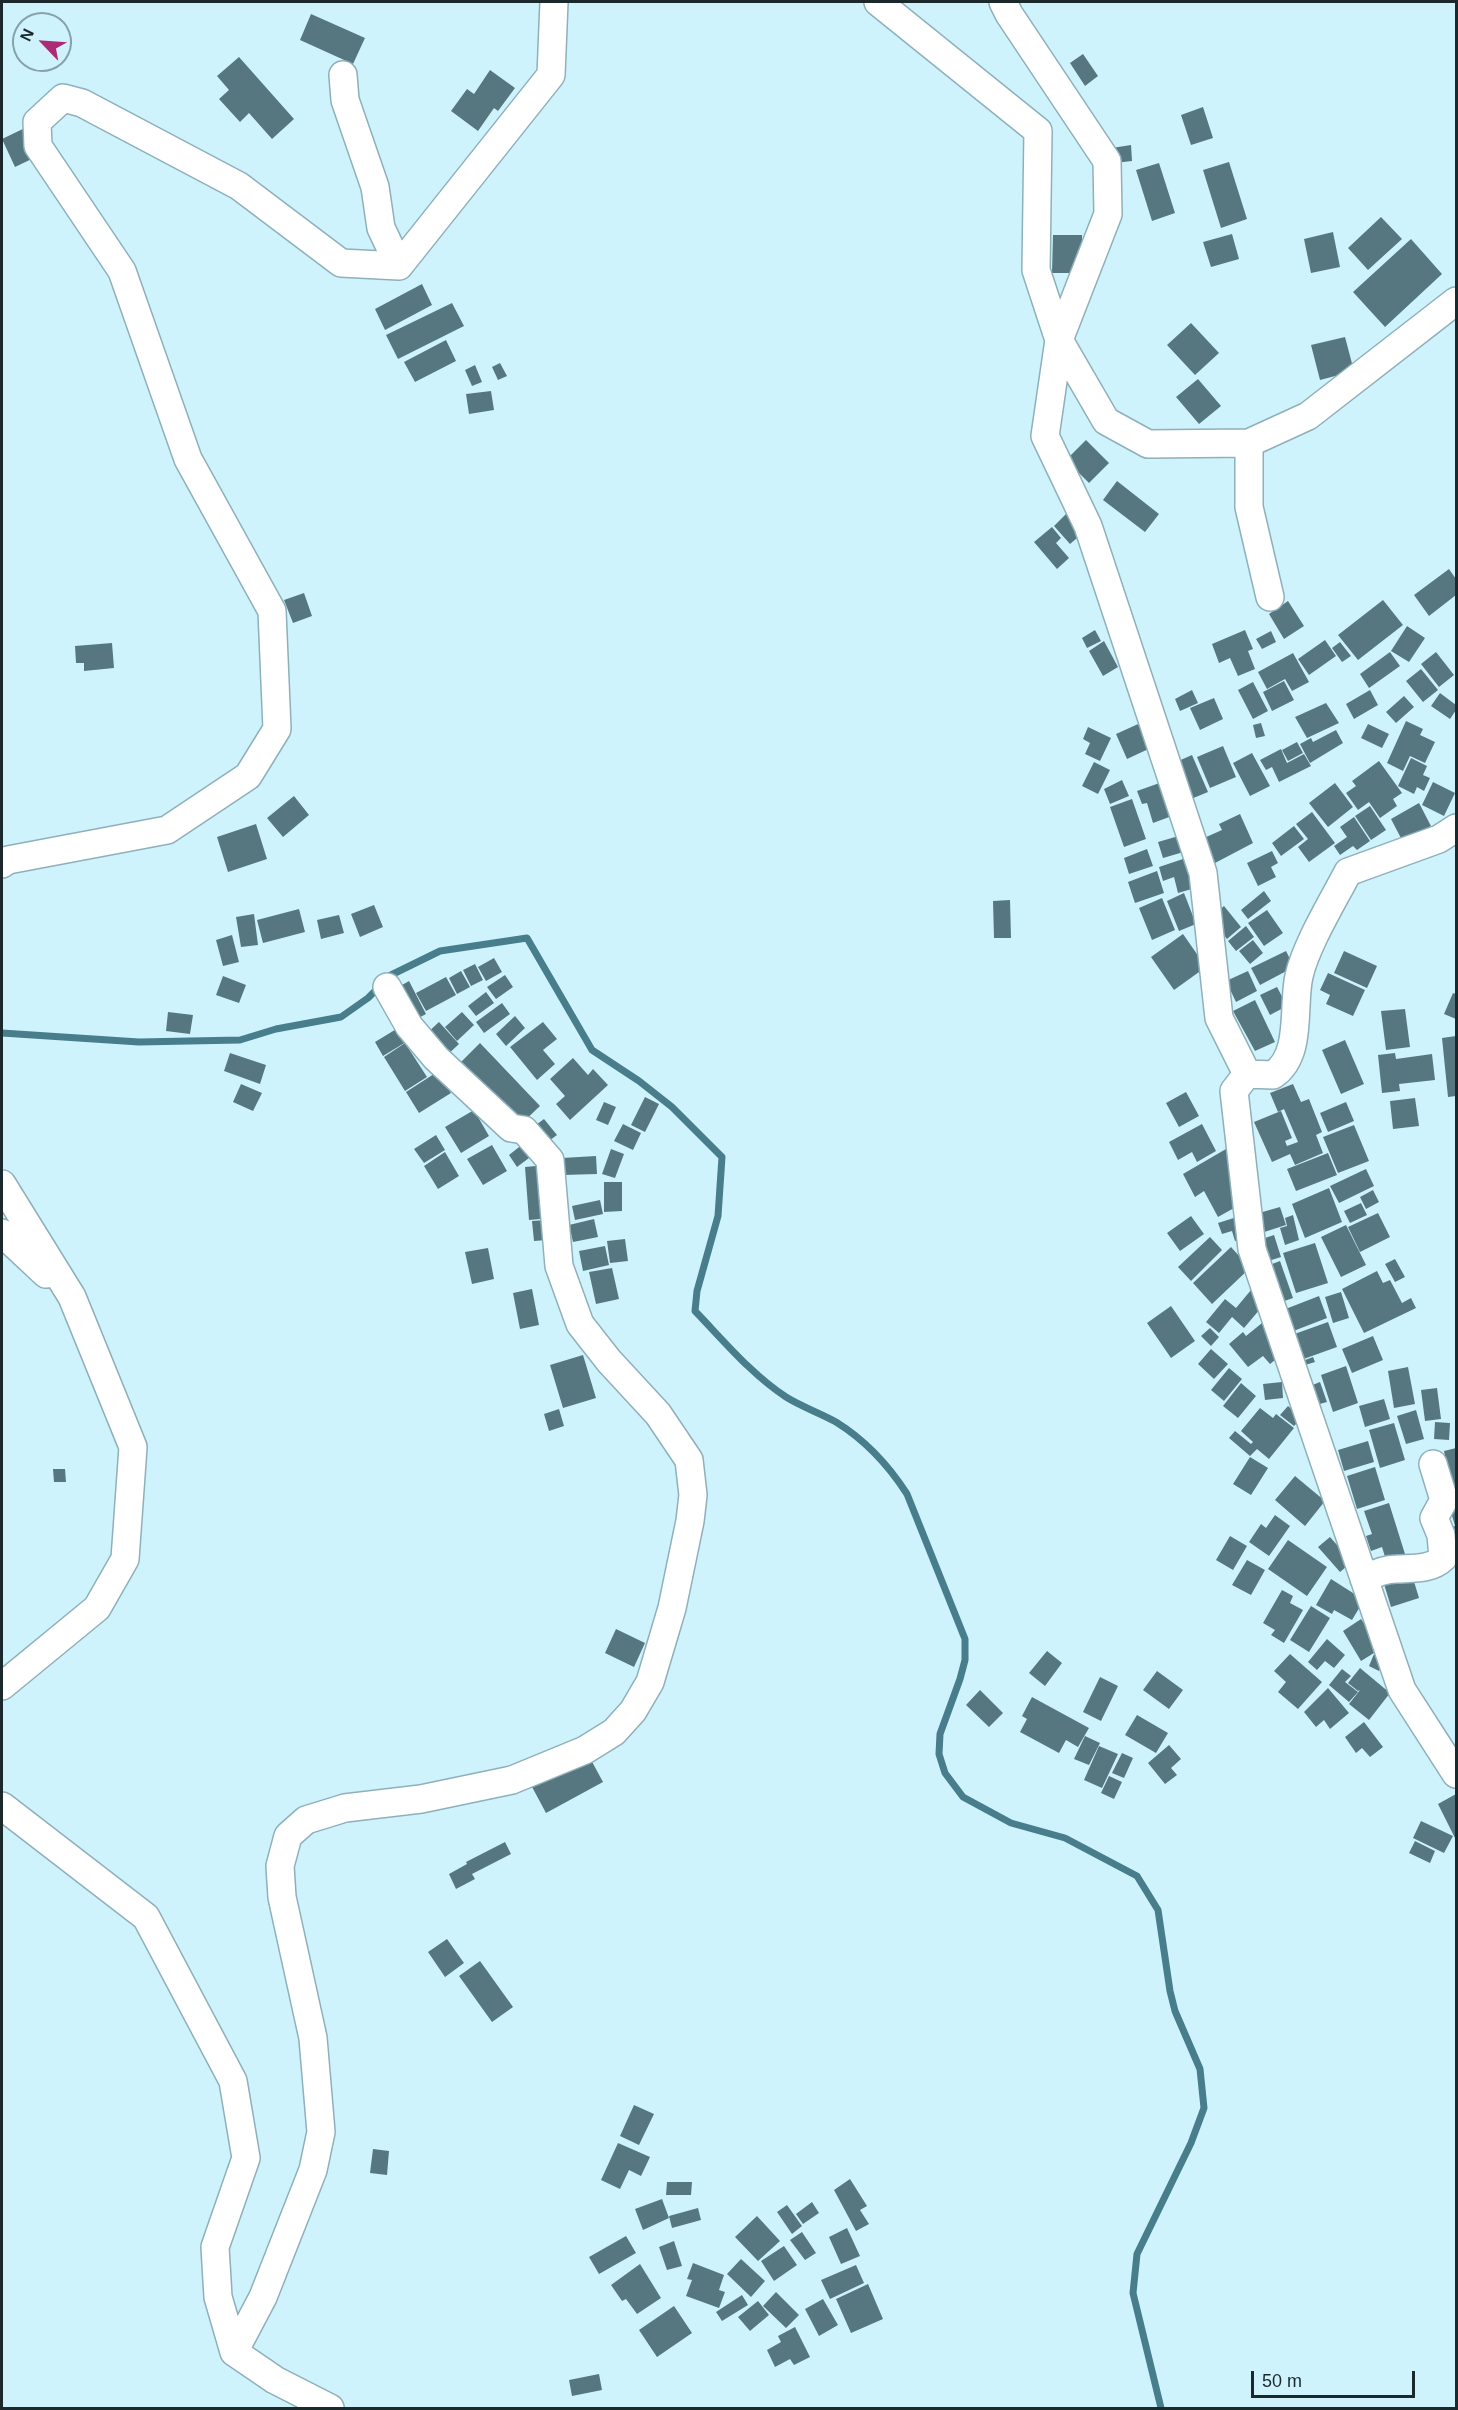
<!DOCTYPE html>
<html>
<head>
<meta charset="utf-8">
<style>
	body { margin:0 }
	#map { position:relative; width:1458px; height:2410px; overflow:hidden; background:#cff3fd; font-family:Helvetica,sans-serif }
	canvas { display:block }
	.frame { position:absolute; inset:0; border:3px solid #1b292d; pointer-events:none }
	.north { position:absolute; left:12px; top:12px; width:60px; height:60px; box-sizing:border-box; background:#cff3fd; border:2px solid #87a2aa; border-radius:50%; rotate:295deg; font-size:16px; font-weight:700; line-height:24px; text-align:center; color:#1b292d }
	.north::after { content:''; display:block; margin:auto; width:21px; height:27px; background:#ad2b75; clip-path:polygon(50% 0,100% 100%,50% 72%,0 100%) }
	.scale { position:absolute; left:1251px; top:2371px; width:164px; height:27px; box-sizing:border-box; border:3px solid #1b292d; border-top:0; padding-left:8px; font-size:18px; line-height:21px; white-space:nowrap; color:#1b292d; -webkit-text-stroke:4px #cff3fd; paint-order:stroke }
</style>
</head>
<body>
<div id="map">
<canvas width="1458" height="2410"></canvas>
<div class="frame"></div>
<div class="north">N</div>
<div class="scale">50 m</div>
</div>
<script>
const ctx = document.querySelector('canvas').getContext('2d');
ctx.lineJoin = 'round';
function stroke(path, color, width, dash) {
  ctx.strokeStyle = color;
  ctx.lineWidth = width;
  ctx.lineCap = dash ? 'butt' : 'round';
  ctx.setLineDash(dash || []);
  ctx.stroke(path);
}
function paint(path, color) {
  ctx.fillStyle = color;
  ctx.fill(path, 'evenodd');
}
const stream = new Path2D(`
	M2 1033 139 1042 240 1040 276 1029 341 1017 368 998 391 975 440 951 527 938 592 1050 639 1081 672 1107 722 1157 718 1216 697 1291 695 1311C723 1340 752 1375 786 1397 802 1407 820 1413 836 1422 865 1440 889 1466 907 1494L965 1639V1660L960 1679 940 1734 939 1754 945 1773 963 1797 1011 1823 1065 1838 1137 1876 1158 1910 1170 1991 1175 2011 1200 2069 1204 2108 1191 2143 1137 2254 1133 2293 1161 2408`);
const building = new Path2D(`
	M311 14 365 38 353 64 300 40Z
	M1083 54 1098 76 1085 86 1070 63Z
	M239 57 294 119 272 139 249 113 240 122 219 99 229 90 217 76Z
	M490 70 515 88 498 111 494 108 478 131 451 111 467 89 474 94Z
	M1203 107 1213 138 1191 145 1181 115Z
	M27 127 40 155 15 167 2 139Z
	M1131 145 1132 161 1114 163 1112 148Z
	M1229 162 1247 219 1221 228 1203 170Z
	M1159 163 1175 213 1152 221 1136 170Z
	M1381 217 1402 239 1368 270 1348 248Z
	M1333 232 1340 267 1311 273 1304 239Z
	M1232 234 1239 259 1211 267 1203 242Z
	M1053 235H1082V273H1052Z
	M1411 239 1442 274 1385 327 1353 292Z
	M422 284 432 305 385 330 375 309Z
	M452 303 464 326 398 359 386 335Z
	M1191 323 1219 353 1195 375 1167 345Z
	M1345 337 1354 371 1320 380 1311 345Z
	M446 340 456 361 415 382 404 362Z
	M500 363 507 376 498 380 492 367Z
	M475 365 482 382 472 386 465 370Z
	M1198 379 1221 406 1199 424 1176 397Z
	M491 391 494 410 469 414 466 394Z
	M1086 440 1109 463 1089 483 1066 460Z
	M1117 481 1159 514 1145 532 1103 500Z
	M1066 514 1083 533 1070 544 1054 526Z
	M1052 527 1061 538 1056 543 1069 558 1057 569 1034 542Z
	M1449 569 1456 579V595L1429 616 1414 595Z
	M304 593 312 616 293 623 284 600Z
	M1383 600 1403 625 1358 660 1338 635Z
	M1288 601 1304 626 1284 639 1269 614Z
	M1407 626 1425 638 1409 662 1391 651Z
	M1095 630 1101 641 1087 648 1082 638Z
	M1245 630 1253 649 1248 651 1255 669 1238 676 1230 658 1219 663 1212 644Z
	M1271 631 1276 642 1262 649 1256 639Z
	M1325 640 1336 656 1309 675 1298 659Z
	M1104 641 1118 667 1103 676 1089 651Z
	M1340 642 1351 656 1342 662 1332 648Z
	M112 643 114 668 84 671V663H76L75 646Z
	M1390 652 1400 666 1369 688 1360 674Z
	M1436 652 1454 675 1439 687 1421 664Z
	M1293 653 1309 682 1292 691 1285 679 1267 689 1258 672Z
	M1421 669 1438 690 1423 702 1406 681Z
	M1284 681 1294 700 1272 711 1263 692Z
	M1253 682 1268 711 1253 719 1238 690Z
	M1192 690 1198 703 1180 711 1175 699Z
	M1370 690 1378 705 1354 719 1346 704Z
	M1440 693 1456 705V710L1450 719 1431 706Z
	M1404 696 1414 707 1396 723 1386 712Z
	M1214 698 1223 719 1200 730 1190 708Z
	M1326 703 1339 723 1307 738 1295 717Z
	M1147 720 1157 745 1127 759 1116 734Z
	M1406 721 1423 729 1420 735 1435 742 1425 763 1410 756 1403 771 1387 763Z
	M1261 723 1265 736 1256 738 1253 725Z
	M1368 724 1389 734 1382 748 1361 738Z
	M1088 727 1111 738 1100 761 1085 754 1090 743 1083 739Z
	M1336 730 1343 743 1310 763 1300 744 1311 738 1313 742Z
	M1297 742 1303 753 1288 761 1282 750Z
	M1223 746 1236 777 1210 788 1197 757Z
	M1281 749 1287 763 1304 754 1311 766 1279 782 1272 767 1266 770 1260 760Z
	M1252 753 1270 786 1250 796 1233 763Z
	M1192 755 1208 792 1191 799 1176 762Z
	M1411 758 1427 766 1423 775 1430 778 1424 791 1417 787 1414 794 1398 786Z
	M1379 761 1402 793 1393 799 1397 806 1380 818 1369 802 1358 810 1346 793 1356 786 1352 781Z
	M1094 762 1110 770 1098 794 1082 786Z
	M1122 780 1129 796 1110 804 1104 789Z
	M1168 780 1180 813 1153 823 1147 803 1142 804 1137 791Z
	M1433 782 1455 793 1444 816 1422 805Z
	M1335 783 1353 807 1328 827 1309 803Z
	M294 796 309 815 283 837 267 818Z
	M1132 799 1146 839 1124 847 1110 807Z
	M1419 803 1431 826 1403 842 1391 819Z
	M1370 806 1386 830 1371 840 1355 816Z
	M1312 812 1335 843 1309 862 1298 847 1308 839 1296 824Z
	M1240 814 1253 843 1215 863 1204 838 1222 830 1219 824Z
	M1354 817 1370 841 1357 850 1353 846 1340 855 1334 846 1347 837 1340 827Z
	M256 824 267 859 228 872 217 837Z
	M1294 826 1304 839 1281 856 1272 843Z
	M1182 835 1187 851 1163 858 1158 842Z
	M1147 849 1153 866 1129 874 1124 858Z
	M1272 851 1278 863 1271 867 1276 877 1258 886 1247 863Z
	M1186 858 1195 888 1178 893 1174 877 1163 881 1159 867Z
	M1157 871 1164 893 1135 903 1128 882Z
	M1264 891 1271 901 1248 919 1241 910Z
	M1184 893 1196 924 1179 931 1167 901Z
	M1162 898 1175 930 1152 940 1139 908Z
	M1010 900 1011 938H994L993 901Z
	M374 905 383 927 360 937 351 914Z
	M1224 906 1241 927 1227 939 1210 918Z
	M299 909 305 932 263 943 257 920Z
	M1267 910 1283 933 1264 946 1248 923Z
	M254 914 258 945 241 947 236 917Z
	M339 915 344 933 321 939 317 920Z
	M1246 926 1254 937 1236 951 1228 941Z
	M1183 934 1206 967 1174 990 1151 957Z
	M232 935 239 962 223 966 216 940Z
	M1253 940 1263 953 1250 964 1239 951Z
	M1286 951 1294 967 1260 985 1251 968Z
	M1344 951 1377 966 1367 988 1334 973Z
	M494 958 502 972 486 981 478 967Z
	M475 964 483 980 471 986 463 970Z
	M461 971 470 987 457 994 449 978Z
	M1248 971 1257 991 1236 1002 1226 981Z
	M1328 973 1365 990 1353 1016 1326 1004 1330 995 1320 990Z
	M505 975 513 987 496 999 487 987Z
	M223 976 246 985 239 1003 216 995Z
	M446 977 456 995 426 1011 416 993Z
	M409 981 426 1014 413 1021 395 989Z
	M1277 987 1287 1006 1270 1015 1260 995Z
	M486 992 494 1003 476 1016 468 1006Z
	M1453 993 1456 994V1019L1444 1014Z
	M1255 1000 1275 1042 1255 1051 1233 1011Z
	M502 1003 510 1014 484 1033 476 1022Z
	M1405 1009 1410 1047 1386 1050 1381 1011Z
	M168 1012 193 1015 190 1034 166 1031Z
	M462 1012 474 1025 457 1041 445 1027Z
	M515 1016 525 1028 506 1046 496 1034Z
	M439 1022 459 1044 445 1057 425 1035Z
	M543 1022 557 1039 543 1050 555 1064 537 1080 510 1047Z
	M398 1028 406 1042 383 1056 375 1042Z
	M1456 1036V1096L1448 1097 1442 1038Z
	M1345 1040 1364 1084 1341 1094 1322 1050Z
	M405 1043 427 1077 405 1091 384 1057Z
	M480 1043 540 1106 518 1127 459 1064Z
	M230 1053 266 1065 260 1084 224 1071Z
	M1395 1053 1396 1059 1432 1054 1435 1080 1399 1084 1400 1091 1382 1093 1378 1055Z
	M573 1058 588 1075 593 1069 608 1085 570 1120 556 1104 565 1096 550 1079Z
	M437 1072 451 1093 419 1113 406 1092Z
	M241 1084 262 1093 253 1111 233 1102Z
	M1293 1084 1301 1102 1309 1099 1322 1132 1316 1135 1323 1153 1295 1165 1290 1154 1272 1162 1254 1122 1281 1111 1292 1138 1285 1141 1287 1146 1298 1142 1284 1109 1278 1112 1270 1093Z
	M1186 1092 1199 1116 1179 1127 1166 1103Z
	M645 1097 659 1104 645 1132 631 1125Z
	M1415 1098 1419 1126 1393 1129 1390 1101Z
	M604 1102 616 1107 608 1125 596 1120Z
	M1346 1102 1354 1121 1328 1132 1320 1113Z
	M474 1110 489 1136 461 1153 445 1127Z
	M544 1119 557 1135 542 1146 529 1130Z
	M623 1124 641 1133 633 1150 614 1141Z
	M1202 1124 1216 1151 1197 1162 1192 1152 1178 1160 1169 1142Z
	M1354 1125 1369 1161 1338 1173 1323 1137Z
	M436 1135 445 1150 424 1163 414 1149Z
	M528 1140 537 1152 517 1167 509 1155Z
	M492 1145 507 1171 483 1185 467 1159Z
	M611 1149 624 1154 615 1178 602 1174Z
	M1226 1149 1238 1172 1229 1178 1243 1203 1218 1217 1204 1191 1195 1197 1183 1174Z
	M445 1152 459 1176 438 1189 424 1166Z
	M1328 1153 1337 1175 1296 1191 1287 1169Z
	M596 1156 597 1174 563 1175 562 1158Z
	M547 1165 551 1218 529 1220 525 1167Z
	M1366 1169 1374 1186 1339 1203 1330 1186Z
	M604 1182H622V1211L604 1212Z
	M1329 1188 1342 1222 1305 1238 1292 1204Z
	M1373 1190 1379 1202 1366 1209 1360 1197Z
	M600 1200 603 1214 575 1220 572 1206Z
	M1361 1203 1367 1215 1350 1223 1344 1211Z
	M1280 1207 1286 1225 1258 1234 1252 1215Z
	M1378 1213 1390 1237 1360 1252 1348 1227Z
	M1293 1215 1299 1240 1285 1245 1280 1228 1287 1226 1285 1218Z
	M1191 1216 1204 1234 1180 1251 1167 1233Z
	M1240 1216 1247 1237 1235 1241 1232 1231 1222 1234 1218 1223Z
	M594 1219 598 1237 573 1242 569 1225Z
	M546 1220 547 1240 534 1241 532 1221Z
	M1346 1225 1366 1265 1341 1277 1321 1237Z
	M1274 1235 1281 1257 1262 1263 1256 1241Z
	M1210 1237 1222 1250 1191 1281 1178 1267Z
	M625 1239 628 1261 610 1263 607 1241Z
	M1315 1243 1328 1283 1296 1293 1283 1253Z
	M605 1246 609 1265 583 1271 579 1251Z
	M1231 1247 1250 1268 1212 1304 1193 1283Z
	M488 1248 494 1279 472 1284 465 1252Z
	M1395 1259 1405 1277 1395 1282 1385 1264Z
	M1280 1261 1293 1298 1279 1303 1267 1266Z
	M612 1268 619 1299 596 1304 589 1272Z
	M1377 1271 1383 1283 1390 1280 1402 1303 1411 1298 1416 1308 1364 1333 1342 1289Z
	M532 1289 539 1325 520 1329 513 1293Z
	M1251 1290 1266 1302 1244 1328 1232 1317 1219 1333 1206 1322 1225 1299 1236 1308Z
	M1341 1292 1349 1318 1333 1323 1325 1297Z
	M1319 1296 1327 1318 1291 1332 1283 1310Z
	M1171 1306 1195 1341 1171 1358 1147 1323Z
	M1328 1322 1337 1347 1298 1361 1289 1336Z
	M1262 1323 1285 1352 1270 1364 1263 1356 1248 1367 1229 1344 1243 1332 1246 1336Z
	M1210 1328 1219 1337 1211 1346 1201 1336Z
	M1373 1336 1383 1360 1352 1373 1342 1349Z
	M1211 1349 1228 1364 1214 1379 1198 1364Z
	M583 1355 596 1398 563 1408 550 1365Z
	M1313 1357 1315 1362 1302 1366 1300 1362Z
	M1346 1366 1358 1403 1333 1412 1321 1375Z
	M1408 1367 1415 1404 1394 1408 1388 1371Z
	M1229 1368 1242 1379 1224 1401 1211 1390Z
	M1282 1382 1283 1398 1265 1400 1263 1384Z
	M1320 1382 1327 1402 1316 1405 1310 1386Z
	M1241 1383 1256 1396 1238 1418 1223 1406Z
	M1437 1388 1441 1419 1425 1421 1421 1390Z
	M1384 1399 1390 1419 1365 1427 1359 1406Z
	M1288 1406 1302 1418 1294 1426 1280 1415Z
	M1260 1408 1273 1418 1276 1414 1294 1428 1269 1459 1257 1449 1250 1456 1229 1438 1235 1431 1251 1444 1253 1442 1241 1431Z
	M559 1409 564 1426 549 1431 544 1414Z
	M1416 1410 1424 1439 1406 1444 1397 1416Z
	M1435 1422 1450 1423 1449 1440 1434 1439Z
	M1394 1423 1405 1460 1380 1468 1369 1430Z
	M1368 1441 1374 1462 1344 1471 1338 1450Z
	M1456 1448V1498L1453 1499 1444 1451Z
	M1250 1457 1268 1468 1251 1495 1233 1484Z
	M1375 1467 1385 1500 1357 1509 1347 1476Z
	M53 1469H65L66 1482H54Z
	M1295 1476 1325 1501 1305 1526 1275 1500Z
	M1389 1503 1405 1554 1386 1560 1382 1547 1371 1551 1366 1536 1372 1534 1364 1511Z
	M1456 1510V1555L1452 1556 1445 1529 1455 1526 1451 1512Z
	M1275 1515 1290 1526 1269 1556 1249 1542 1261 1524 1266 1528Z
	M1230 1536 1247 1546 1233 1570 1216 1560Z
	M1330 1537 1352 1562 1340 1572 1318 1547Z
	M1288 1540 1327 1567 1307 1596 1268 1569Z
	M1247 1560 1265 1570 1251 1595 1232 1585Z
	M1412 1575 1419 1598 1391 1607 1384 1584Z
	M1331 1579 1364 1600 1352 1620 1334 1610 1332 1614 1316 1605Z
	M1282 1590 1293 1596 1290 1603 1303 1610 1284 1643 1271 1635 1275 1630 1263 1623Z
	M1311 1606 1330 1618 1309 1652 1290 1640Z
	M1361 1619 1382 1648 1361 1661 1343 1631Z
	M616 1629 645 1643 634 1667 605 1653Z
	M1327 1639 1345 1655 1334 1668 1325 1661 1317 1670 1308 1662Z
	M1047 1651 1062 1663 1045 1686 1029 1673Z
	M1290 1654 1322 1682 1298 1709 1278 1692 1286 1682 1274 1671Z
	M1374 1654 1385 1659 1379 1671 1369 1666Z
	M1360 1668 1390 1693 1369 1720 1349 1704 1360 1690 1358 1691 1348 1683Z
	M1342 1669 1351 1676 1345 1682 1358 1692 1349 1702 1329 1685Z
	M1157 1671 1183 1690 1169 1709 1143 1690Z
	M1100 1677 1118 1686 1101 1721 1083 1712Z
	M1328 1688 1349 1713 1330 1729 1324 1720 1316 1727 1304 1712Z
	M980 1690 1003 1713 989 1727 966 1705Z
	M1032 1697 1089 1728 1078 1747 1066 1740 1059 1753 1020 1732 1027 1719 1022 1716Z
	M1137 1715 1168 1733 1156 1753 1125 1735Z
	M1364 1722 1383 1747 1370 1757 1362 1748 1356 1753 1345 1737Z
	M1085 1736 1100 1743 1089 1765 1074 1759Z
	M1169 1745 1181 1759 1171 1768 1177 1775 1165 1784 1148 1763Z
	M1099 1746 1118 1754 1102 1788 1084 1780Z
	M1122 1753 1133 1758 1124 1778 1112 1773Z
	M590 1758 603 1782 546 1813 531 1785Z
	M1109 1776 1122 1782 1114 1799 1101 1793Z
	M1456 1794V1840L1438 1804Z
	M1421 1821 1453 1836 1444 1853 1413 1838Z
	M1415 1841 1435 1851 1430 1863 1409 1853Z
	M505 1842 511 1854 472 1874 475 1879 456 1889 449 1874 467 1864 466 1862Z
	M447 1939 464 1963 445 1977 428 1952Z
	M480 1961 513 2007 492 2022 459 1976Z
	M634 2105 654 2114 639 2145 620 2136Z
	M618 2143 650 2157 641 2176 629 2170 620 2189 601 2180Z
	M373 2149 389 2151 387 2175 370 2173Z
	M850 2179 867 2206 860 2210 869 2224 856 2231 834 2190Z
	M667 2182H692L691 2195H666Z
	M662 2199 669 2218 643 2230 635 2209Z
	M812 2202 819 2213 803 2224 796 2214Z
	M787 2205 802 2226 792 2234 777 2212Z
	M698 2208 701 2220 672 2228 669 2216Z
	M757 2216 780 2241 758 2261 735 2237Z
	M847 2228 860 2256 841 2264 829 2237Z
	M802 2232 816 2253 805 2260 790 2240Z
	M626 2236 636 2253 599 2274 589 2257Z
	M674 2241 682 2266 667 2270 659 2247Z
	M784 2246 797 2265 774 2281 761 2261Z
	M741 2259 765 2281 751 2297 727 2274Z
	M693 2263 724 2275 719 2290 725 2292 719 2308 686 2296 692 2280 687 2279Z
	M640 2264 661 2298 637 2314 626 2299 622 2301 611 2285Z
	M856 2265 864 2283 830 2299 821 2280Z
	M868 2284 883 2319 851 2333 836 2299Z
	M776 2292 799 2315 786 2328 763 2306Z
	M742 2295 748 2305 722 2321 716 2312Z
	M823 2299 838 2325 819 2336 805 2309Z
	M758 2301 769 2315 750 2331 738 2317Z
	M674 2306 692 2333 657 2357 639 2330Z
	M795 2327 810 2357 794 2365 790 2359 775 2367 767 2350 781 2342 778 2336Z
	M599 2374 602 2390 572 2396 569 2380Z`);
const minor = new Path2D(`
	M878 2 1038 131 1036 270 1059 340 1106 421 1148 444 1249 443 1308 416 1456 301
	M1003 2 1009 14 1107 161 1108 214 1059 340 1045 436 1088 526 1203 873 1219 1018 1247 1074 1234 1091 1252 1249 1402 1690 1456 1774
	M343 75 345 100 375 187 381 228 399 266
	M1249 443V507L1270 597
	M2 864 8 860 167 830 248 776 277 729 272 611 188 459 122 271 38 146 37 122 63 98 82 103 239 186 341 263 399 266 551 75 554 2
	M1247 1074 1273 1075C1303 1055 1292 1006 1299 976 1306 945 1333 901 1348 872L1439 839 1456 828
	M2 1184 72 1297 133 1447 125 1559 97 1608 2 1686
	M2 1233 46 1274
	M1364 1579C1373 1574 1386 1569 1397 1569 1412 1568 1431 1570 1443 1558L1441 1535 1434 1518 1444 1500 1433 1464
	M2 1806 146 1917 233 2081 246 2158 215 2247 218 2297 234 2352 275 2380 330 2408
	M234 2352 263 2297 313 2170 321 2132 313 2038 282 1897 280 1866 288 1836 306 1820 345 1808 421 1799 512 1780 585 1750 614 1732 633 1711 650 1682 672 1608 690 1521 693 1495 689 1460 658 1414 609 1361 580 1324 559 1266 550 1160 524 1130 511 1128 436 1058 409 1026 387 987`);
stroke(stream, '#487d8b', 7);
paint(building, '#567780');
stroke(minor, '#8eb0ba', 30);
stroke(minor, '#fff', 27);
</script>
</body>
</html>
